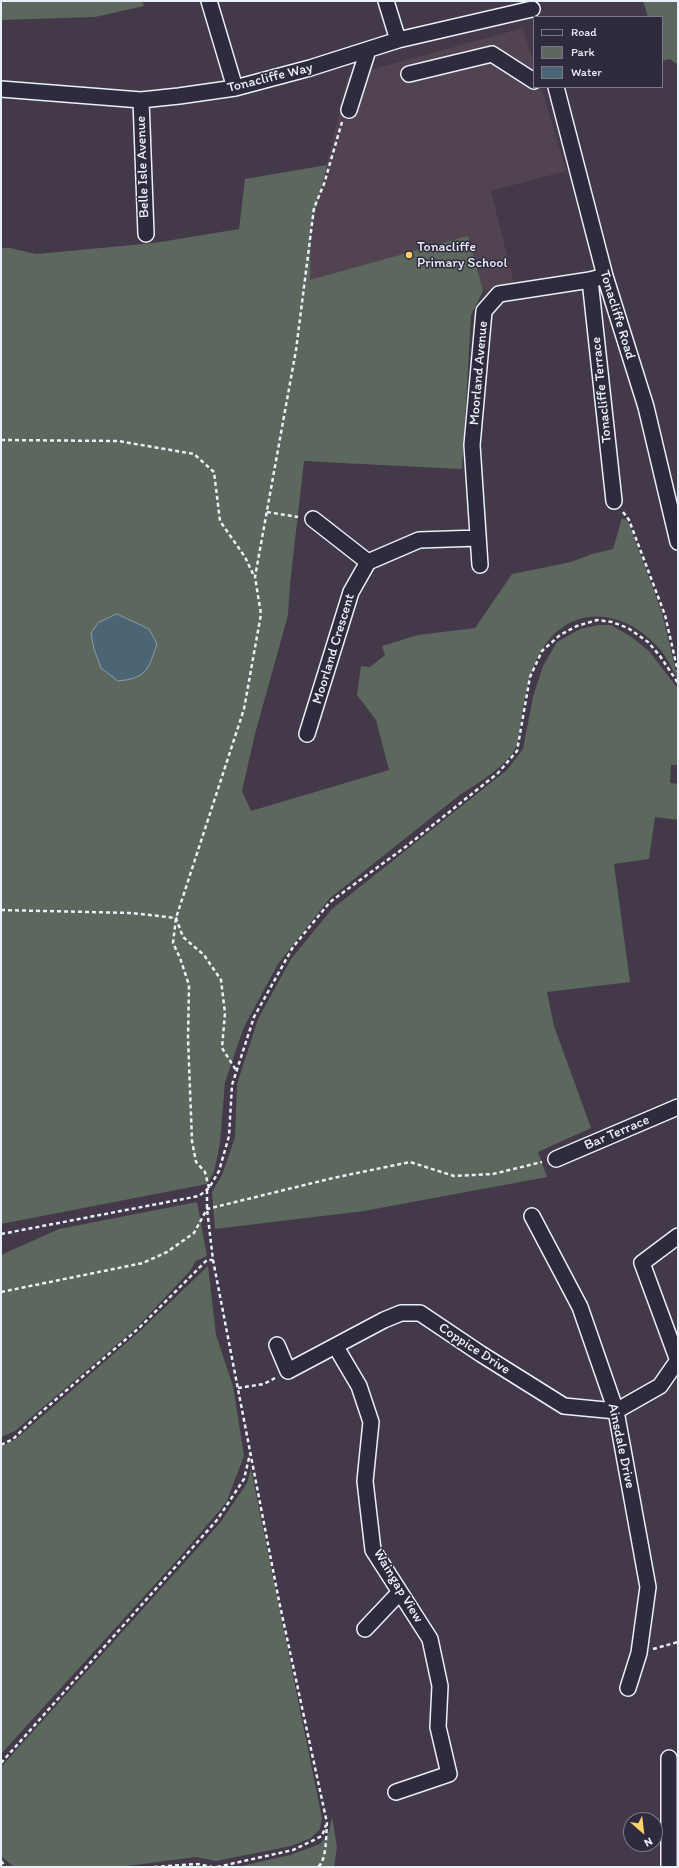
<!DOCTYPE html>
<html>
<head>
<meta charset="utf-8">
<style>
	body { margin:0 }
	#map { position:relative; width:679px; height:1868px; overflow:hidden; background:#433948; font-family:Itim,sans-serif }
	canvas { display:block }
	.frame { position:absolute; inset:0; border:2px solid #e8f1f8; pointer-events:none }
	.legend { position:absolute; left:533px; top:16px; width:130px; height:72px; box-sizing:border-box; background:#2f2a3d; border:1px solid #797a88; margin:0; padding:5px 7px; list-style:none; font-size:12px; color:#e8f1f8 }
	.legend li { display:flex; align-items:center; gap:8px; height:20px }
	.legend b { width:20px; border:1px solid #797a88 }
	.north { position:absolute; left:623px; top:1812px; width:40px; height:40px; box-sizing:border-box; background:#2f2a3d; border:1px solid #797a88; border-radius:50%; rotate:152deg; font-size:11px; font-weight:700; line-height:16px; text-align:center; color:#e8f1f8 }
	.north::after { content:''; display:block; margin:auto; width:14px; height:18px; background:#ffd166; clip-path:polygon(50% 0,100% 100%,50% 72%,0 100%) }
</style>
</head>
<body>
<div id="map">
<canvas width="679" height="1868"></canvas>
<div class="frame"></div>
<ul class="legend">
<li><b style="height:5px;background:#2f2a3d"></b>Road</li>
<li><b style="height:11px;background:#5c685d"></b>Park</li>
<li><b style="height:11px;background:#4c6575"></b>Water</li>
</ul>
<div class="north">N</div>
</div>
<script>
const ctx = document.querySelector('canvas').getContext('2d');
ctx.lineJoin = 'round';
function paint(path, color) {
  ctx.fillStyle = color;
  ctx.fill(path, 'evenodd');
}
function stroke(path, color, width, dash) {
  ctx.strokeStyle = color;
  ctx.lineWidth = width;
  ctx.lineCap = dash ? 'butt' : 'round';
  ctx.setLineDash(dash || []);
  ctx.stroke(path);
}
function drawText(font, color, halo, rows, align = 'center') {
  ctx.font = font + ' Itim,sans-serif';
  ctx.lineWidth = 3;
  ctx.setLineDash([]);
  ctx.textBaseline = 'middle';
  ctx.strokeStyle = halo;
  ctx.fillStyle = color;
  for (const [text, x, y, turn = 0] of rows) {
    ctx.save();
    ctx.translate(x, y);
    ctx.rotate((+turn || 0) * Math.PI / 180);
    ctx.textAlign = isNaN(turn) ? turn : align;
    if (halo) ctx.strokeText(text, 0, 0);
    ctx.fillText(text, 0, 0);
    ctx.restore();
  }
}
const built = new Path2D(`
	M523 28 534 64V87H541L566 171 491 191 514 283 483 291 471 315 462 469 304 461 311 229 348 76Z`);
const green = new Path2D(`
	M1 1H142L144 6 95 17 1 20Z
	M643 1H678V65L670 59 662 61V17H648Z
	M327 165 311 229 310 280 468 236 483 291 471 315 462 469 304 461 290 584 288 615 255 734 242 791 251 811 389 770 376 720 357 695 361 666 370 667 385 655 382 646 418 635 475 628 512 574 571 562 592 554 613 549 622 518 628 521 662 613 678 680C672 669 666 655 657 646 618 604 561 605 536 661 528 678 523 707 520 726 519 733 519 743 515 749 507 765 476 785 461 794L329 899 278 964 244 1027 225 1082 220 1143 214 1172 207 1184 1 1224V248H10L36 254 154 243 239 229 245 179Z
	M598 625H611L630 636 649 651 678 689V765H671L670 783 678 784V820L655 817 649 859 614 864 630 982 547 992 554 1026 591 1128 538 1152 547 1177 364 1211 215 1229 212 1192 222 1175 235 1137 237 1084 258 1019 291 959 332 909 507 770 523 749 533 697 543 666 557 642 580 629Z
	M197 1202 207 1256 196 1261 190 1271 136 1328 15 1431 1 1437V1255L59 1229Z
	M208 1266 216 1335 233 1386 244 1456 226 1503 178 1559 1 1754V1447L16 1439 140 1331Z
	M251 1469 322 1818 320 1829 311 1838 291 1846 216 1861 196 1857 120 1867H14L1 1856V1767L220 1523 247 1483Z
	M332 1817 337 1847 334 1867H237L290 1855 320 1844 329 1832Z`);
const water = new Path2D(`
	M117 614 149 629 157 644C148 670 147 678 118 681L101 668 94 649 91 633 98 623Z`);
const path = new Path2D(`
	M1 440 118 441 194 454 214 472 220 521 245 557 254 576
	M267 512 298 517
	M623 512 629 520 665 615 678 672
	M1 910 132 913 176 918 183 937 204 955 221 980 225 1013 222 1048 236 1070
	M209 1188 205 1172 196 1162 192 1141 188 1038 189 985 180 958 173 943 176 918 244 709 261 614 255 577 296 350 314 208 324 184 342 122
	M207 1190V1209L213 1260 279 1601 327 1823C326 1834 327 1860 318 1867
	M1 1234 199 1196 209 1188 219 1171 229 1136 232 1085 254 1017 293 947 330 902 408 845 498 773 517 751 530 677 542 651 560 635 577 626 597 620 612 622 628 628 648 642 660 656 678 683
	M1 1292 143 1263 167 1252 194 1233 207 1209 333 1178 410 1162 454 1176 493 1174 542 1162
	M238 1388 264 1384 275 1378
	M1 1445 13 1439 39 1414 139 1328 207 1260H213
	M653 1649 678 1642
	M1 1763 217 1520 244 1479 250 1454
	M1 1861 6 1867
	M154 1867 198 1864 212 1867
	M217 1867 293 1850 322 1836 326 1825`);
const minor = new Path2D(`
	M209 1 235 88
	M386 1 398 40
	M409 74 492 54 534 81
	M556 87 605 276 646 407 678 542
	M1 89 141 100 179 96 235 88 310 68 398 40 532 9
	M141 100 146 234
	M349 110 368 50
	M590 280 614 501
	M313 519 368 562
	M480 565 472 445 484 311 499 294 590 280 605 276
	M307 734 351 592 368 562 419 540 478 538
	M556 1159 678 1107
	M532 1216 580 1307 616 1411 648 1587 639 1653 628 1688
	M678 1236 642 1263 678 1361
	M277 1345 288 1371 384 1320 401 1313H420L481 1354 564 1406 616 1411 660 1386 678 1360
	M336 1347 359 1386 371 1422 365 1481 373 1550 430 1639 440 1686 438 1727 449 1774 396 1792
	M365 1629 400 1592
	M669 1867V1758`);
const markers = [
	[409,255,4,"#ffd166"]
];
const streetNames = [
	["Tonacliffe Way",270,78,-14],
	["Belle Isle Avenue",143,167,-92],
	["Tonacliffe Road",617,315,73],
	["Moorland Avenue",479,373,-85],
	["Tonacliffe Terrace",602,390,-96],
	["Moorland Crescent",334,649,-73],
	["Bar Terrace",617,1133,-23],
	["Coppice Drive",474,1349,33],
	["Ainsdale Drive",621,1446,78],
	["Waingap View",398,1586,59]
];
const poiNames = [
	["Tonacliffe",417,247],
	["Primary School",417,263]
];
paint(built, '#514450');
paint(green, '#5c685d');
paint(water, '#4c6575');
stroke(water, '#8a9da9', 1);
stroke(minor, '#e8f1f8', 18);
stroke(path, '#e8f1f8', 2.5, [4, 3]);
stroke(minor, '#2f2a3d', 15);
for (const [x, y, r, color] of markers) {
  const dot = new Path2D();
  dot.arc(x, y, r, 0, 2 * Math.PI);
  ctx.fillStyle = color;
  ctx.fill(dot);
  stroke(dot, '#2f2a3d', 1.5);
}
drawText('14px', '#e8f1f8', '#2f2a3d', streetNames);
drawText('14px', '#e8f1f8', '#2f2a3d', poiNames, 'left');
</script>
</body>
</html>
